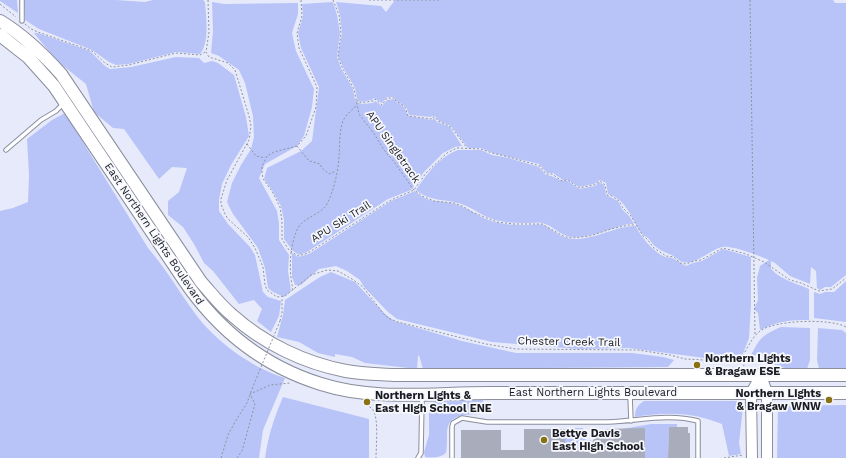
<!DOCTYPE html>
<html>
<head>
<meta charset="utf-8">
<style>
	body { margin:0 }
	canvas { display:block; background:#e6eafa }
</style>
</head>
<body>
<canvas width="846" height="458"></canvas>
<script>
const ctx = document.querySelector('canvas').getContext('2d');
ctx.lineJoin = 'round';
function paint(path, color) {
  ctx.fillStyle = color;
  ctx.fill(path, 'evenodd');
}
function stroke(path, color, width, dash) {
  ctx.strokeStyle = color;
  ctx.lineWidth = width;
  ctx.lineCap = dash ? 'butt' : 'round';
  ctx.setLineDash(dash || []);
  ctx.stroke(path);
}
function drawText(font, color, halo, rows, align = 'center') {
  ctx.font = font + ' "Work Sans",sans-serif';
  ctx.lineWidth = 3.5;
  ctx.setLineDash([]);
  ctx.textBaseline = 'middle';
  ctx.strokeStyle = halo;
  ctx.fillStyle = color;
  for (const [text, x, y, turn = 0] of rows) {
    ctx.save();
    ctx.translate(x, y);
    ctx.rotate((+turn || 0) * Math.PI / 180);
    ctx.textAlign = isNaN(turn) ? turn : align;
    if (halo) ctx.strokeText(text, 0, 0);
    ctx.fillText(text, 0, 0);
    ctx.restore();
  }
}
const green = new Path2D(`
	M0 0H17L18 13 0 1Z
	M24 0H116L145 2 153 0H203L205 2C206 16 210 43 200 54L176 52 129 64 116 65 109 62 92 50 39 29 25 20Z
	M395 0H833L835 3H846V275L831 287H825L820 290 817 288 816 271 811 267 810 284 790 276 775 263 771 261V269C781 280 796 283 809 289V320C788 320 779 321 760 330L758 313 754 309 758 300 757 278 760 266 769 260C760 256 732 245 722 247 711 249 693 268 680 261 678 260 677 258 675 257 669 253 664 253 656 247 653 245 651 241 648 238 646 236 645 237 643 235 632 221 627 199 608 194L606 183 600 180 594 184 579 187 568 180H563L553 173H547L539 164 493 153 481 148H468L451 126 439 121 435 116H432L431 117 409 115 406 107 395 100V97H387L382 103 374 98 372 100 360 102 357 99 355 88 343 67 338 56 342 33 340 15 336 2 381 6 386 12Z
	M212 2 224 4 298 3V14L292 33 296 51 314 89 312 107 304 136 297 146 265 164 259 178 277 211 279 224V240L289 255 288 271 291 291 284 297 273 292 268 288 265 268 258 248 233 214 227 202 232 183 241 165 251 149 254 137 253 116 245 83 239 70 219 56 211 53 213 31Z
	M333 2 337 15 340 33 337 57 341 68 353 89 355 100 360 104 373 103 375 101 382 106 387 100 394 99 395 101 404 107 408 116 432 120 434 118 437 122 450 127 462 146 455 147 443 153 424 172 411 190 388 199 307 252 299 255 293 251 284 239V220L281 206 272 190 264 179 267 168 301 151 312 141 319 87 301 48 298 33 303 16 302 4Z
	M34 33H38L90 51 105 66 110 69 131 67 176 57 199 58 204 63 212 61 218 63 234 75 246 117 249 136 231 165 222 184 219 200V211L228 224 250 247 255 255 263 292 268 297 281 301 279 316 271 332 257 321 262 309 254 300 239 304 213 271 204 263 194 244 183 227 168 215V201L179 192 187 168 172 167 159 179 124 129 113 128 94 112 86 84 57 61Z
	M65 113 148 248C168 271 182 297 200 320 221 345 253 368 285 378L263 430 259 458H0V211L13 208 28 202 29 175 27 139 52 120Z
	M458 150H481L492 155 509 158 539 167 546 175C554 175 559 182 568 181L579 189 595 186 599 182 604 185 606 195 618 201 622 209 630 217 634 224H628C611 228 591 238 572 237 561 237 553 225 542 223 539 222 534 223 530 223 520 223 510 223 500 221 487 219 476 210 464 205 447 198 431 203 416 190 427 174 439 157 458 150Z
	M415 191C428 204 439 200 455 204 470 208 483 221 500 223 509 225 518 225 527 225 532 225 538 224 543 225 553 229 561 239 573 239 595 240 614 226 636 226 640 236 653 251 663 256 666 258 669 257 672 258 677 260 681 264 686 266L693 263 702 261 723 249 751 257V305L749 338 742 356 728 358H705L628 348 579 349 492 342 397 319 388 312 364 287 360 280 347 271 336 266 319 269 301 285H295L292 277V253L298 257 309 254 391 201Z
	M331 272 355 282 384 313 394 321 462 341 516 353H632L663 357 674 360 668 367 423 369 419 355 418 356 417 369 365 363 352 357 335 354V357L318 353 299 342 277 337 283 315 285 300 320 277Z
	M846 281V322L814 318V292L820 294 825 292H834Z
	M781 327 810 328V360L807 369 785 368 775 365 768 355 761 353 750 357C760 338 761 336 781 327Z
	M818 328 842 330 846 333V370L819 369 817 360Z
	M283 397 369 419V458H265C268 436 274 418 283 397Z
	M483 399 482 411 479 414C463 415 447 414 447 434 447 441 447 447 446 453 440 458 432 458 425 457L424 452 429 435V408L431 409 432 404 435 401Z
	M644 401H738L743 407 739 443 741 454 729 456 722 424C691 412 667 412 635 417 635 408 638 405 644 401Z
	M846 405V458H777L778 406Z
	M651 424H677V427H669L668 458H645L622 429Z
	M565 428H583L584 438 586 440H591L592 446H596V450H565Z`);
const building = new Path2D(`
	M669 427H688V433H690V458H668Z
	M645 428V458H461V430H501V450H524V429H565V450H591L593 440 599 436 605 435V429Z`);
const path = new Path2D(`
	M208 0 209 32 206 52 209 57 228 63 235 70 249 116 251 126 249 140 227 180 221 199V204L225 214 228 219 248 237 255 248 263 267 265 285 267 290 277 297 285 296 311 275 327 270 338 271 352 279 363 287 383 313 388 318 398 322 486 344 516 349 638 350 670 355 685 359 723 361H731L742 357C747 349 752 337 760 331 775 320 830 318 846 327
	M301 0 302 16 297 33 299 48 317 87 316 107 306 136 297 146 274 152 267 156 262 166V172L263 179 272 191 280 207 282 221V239L289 250 298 256 308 253 391 200 414 190 426 173 447 153 457 148 481 149 492 153 509 157 540 166 546 174H552L562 181 568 180 579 188 594 185 600 181 605 185 607 195 612 196 619 201 623 208 631 216 643 236 647 239 654 248 666 256 674 257 680 263 686 264 694 261 701 260 723 248 746 254 764 262 790 280 801 283 819 291 832 289 846 278
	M333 0 339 15 341 33 338 57 342 67 354 89 359 114 375 135 384 150 395 163 413 189 422 196 434 201 454 203 462 206 472 212 497 222 514 224H542L565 237 572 238 590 236 611 229 629 225H635
	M369 0H441
	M750 0 755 335
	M0 4 16 17
	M25 24 31 29 38 32 92 51 105 63 112 67 129 65 176 53 200 55 205 52
	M357 100 359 103 373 101 375 99 382 105 387 98H395V100L405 107 408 116 432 119 433 117H435L438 121 451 127 467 148
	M247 144 256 156 265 158
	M297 146 309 161 320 164 322 168 329 174 336 171
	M293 290C289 272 289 248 297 230 303 216 323 215 328 202 334 189 338 172 339 157 340 147 339 134 342 124 344 116 351 111 357 105
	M280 321 282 313V298
	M742 357 744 366
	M363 402C366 405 371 407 373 410 379 419 376 447 376 458
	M221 458 228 435 235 422 247 403 252 389
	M237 458 242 451 255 404 250 394 270 385 290 383
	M724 458 743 455`);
const service = new Path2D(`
	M22 0V21
	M6 150 41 120 56 111 63 104
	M630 396 631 421
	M418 458 421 453 422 397
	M452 458V427L453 423 462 418 487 422H608C639 421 668 413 698 421V458`);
const secondary = new Path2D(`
	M761 375 767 393V458
	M752 458 751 393 761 375`);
const primary = new Path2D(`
	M0 21C23 35 43 54 61 74L201 282C211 293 220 305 232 315 263 343 304 363 346 371 362 374 378 374 394 375H846
	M0 35 28 57 54 86 184 280C218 330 263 366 321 384 377 402 439 392 497 393 613 393 730 393 846 393`);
const pathBridge = new Path2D(`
	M252 389 280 321`);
const markers = [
	[697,365,4,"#897214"],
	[829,400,4,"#897214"],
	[367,402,4,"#897214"],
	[544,440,4,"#897214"]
];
const streetNames = [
	["APU Singletrack",393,147,55],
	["APU Ski Trail",341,222,-32],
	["East Northern Lights Boulevard",154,234,56],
	["Chester Creek Trail",569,342,1],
	["East Northern Lights Boulevard",593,393]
];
const poiNames = [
	["Northern Lights",705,359],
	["& Bragaw ESE",705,372],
	["Northern Lights",821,394,"right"],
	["& Bragaw WNW",821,407,"right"],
	["Northern Lights &",375,396],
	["East High School ENE",375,409],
	["Bettye Davis",552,434],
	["East High School",552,447]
];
paint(green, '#b8c4f8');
paint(building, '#a8acbb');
stroke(service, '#8a8e9d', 5.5);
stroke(secondary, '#8a8e9d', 12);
stroke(primary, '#8a8e9d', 14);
stroke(path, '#8f929e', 1, [2, 2]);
stroke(service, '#fff', 3.5);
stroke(secondary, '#fff', 10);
stroke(primary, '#fff', 12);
stroke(pathBridge, '#8f929e', 1, [2, 2]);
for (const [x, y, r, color] of markers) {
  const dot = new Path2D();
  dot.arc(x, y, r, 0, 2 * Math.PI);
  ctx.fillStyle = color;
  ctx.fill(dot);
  stroke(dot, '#f6f8fe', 1.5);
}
drawText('11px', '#1b1c22', '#f6f8fe', streetNames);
drawText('bold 11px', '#1b1c22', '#f6f8fe', poiNames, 'left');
</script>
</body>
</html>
